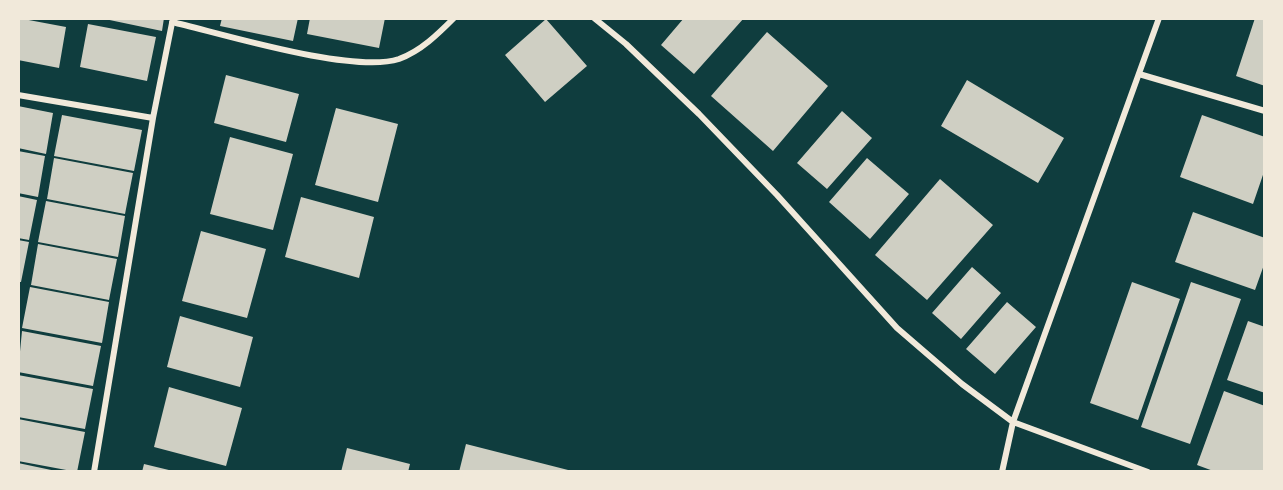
<!DOCTYPE html>
<html>
<head>
<meta charset="utf-8">
<style>
	body { margin:0 }
	#map { position:relative; width:1283px; height:490px; overflow:hidden; background:#0f3d3e; font-family:Quicksand,sans-serif }
	canvas { display:block }
	.frame { position:absolute; inset:0; border:20px solid #f1e9da; pointer-events:none }
</style>
</head>
<body>
<div id="map">
<canvas width="1283" height="490"></canvas>
<div class="frame"></div>
</div>
<script>
const ctx = document.querySelector('canvas').getContext('2d');
ctx.lineJoin = 'round';
function paint(path, color) {
  ctx.fillStyle = color;
  ctx.fill(path, 'evenodd');
}
function stroke(path, color, width, dash) {
  ctx.strokeStyle = color;
  ctx.lineWidth = width;
  ctx.lineCap = dash ? 'butt' : 'round';
  ctx.setLineDash(dash || []);
  ctx.stroke(path);
}
const building = new Path2D(`
	M18 18 66 27 59 68 18 60Z
	M100 18H164L162 31Z
	M222 18H298L293 41 220 26Z
	M310 18H385L379 48 307 34Z
	M684 18H744L694 74 661 45Z
	M1255 18H1265V86L1236 76Z
	M546 19 587 66 545 102 505 55Z
	M88 24 156 37 147 81 80 67Z
	M767 32 828 86 773 151 711 96Z
	M226 75 299 94 286 142 214 123Z
	M967 80 1064 138 1038 183 941 126Z
	M18 106 53 113 46 154 18 148Z
	M336 108 398 124 378 202 315 185Z
	M842 111 872 138 827 189 797 163Z
	M62 115 142 130 134 171 54 156Z
	M1202 115 1265 137V169L1253 204 1180 177Z
	M230 137 293 154 273 230 210 214Z
	M18 151 45 156 38 197 18 193Z
	M54 158 133 173 125 214 47 199Z
	M867 158 909 194 870 239 829 202Z
	M940 179 993 225 927 300 875 255Z
	M18 196 37 200 29 240 18 238Z
	M301 197 374 217 359 278 285 257Z
	M46 201 125 216 118 257 38 242Z
	M1193 212 1265 238V262L1255 290 1175 262Z
	M201 231 266 249 247 318 182 301Z
	M18 240 29 242 21 282H18Z
	M38 244 117 259 109 300 31 285Z
	M972 267 1001 293 961 339 932 313Z
	M1132 282 1180 299 1138 420 1090 403Z
	M1191 282 1241 299 1190 444 1141 427Z
	M30 287 109 302 102 343 22 328Z
	M1007 302 1036 327 995 374 966 349Z
	M180 316 253 337 240 387 167 367Z
	M1248 321 1265 327V393L1227 380Z
	M22 331 101 346 93 386 18 372Z
	M18 375 93 389 85 429 18 417Z
	M169 387 242 408 226 466 154 447Z
	M1224 391 1265 406V472H1216L1197 465Z
	M18 419 85 432 77 472 18 461Z
	M466 444 572 471V472H459Z
	M347 448 410 464 408 472H341Z
	M18 463 56 471V472H18Z
	M144 464 173 471V472H142Z`);
const minor = new Path2D(`
	M594 18 626 44 699 114 777 195 897 328 962 384 1013 422 1148 472
	M172 22C223 34 352 74 399 59 421 51 438 34 454 18
	M1139 74 1265 111
	M18 95 153 118
	M94 472 153 118 173 18
	M1002 472 1013 422 1159 18`);
paint(building, '#cfcfc3');
stroke(minor, '#f1e9da', 6);
</script>
</body>
</html>
